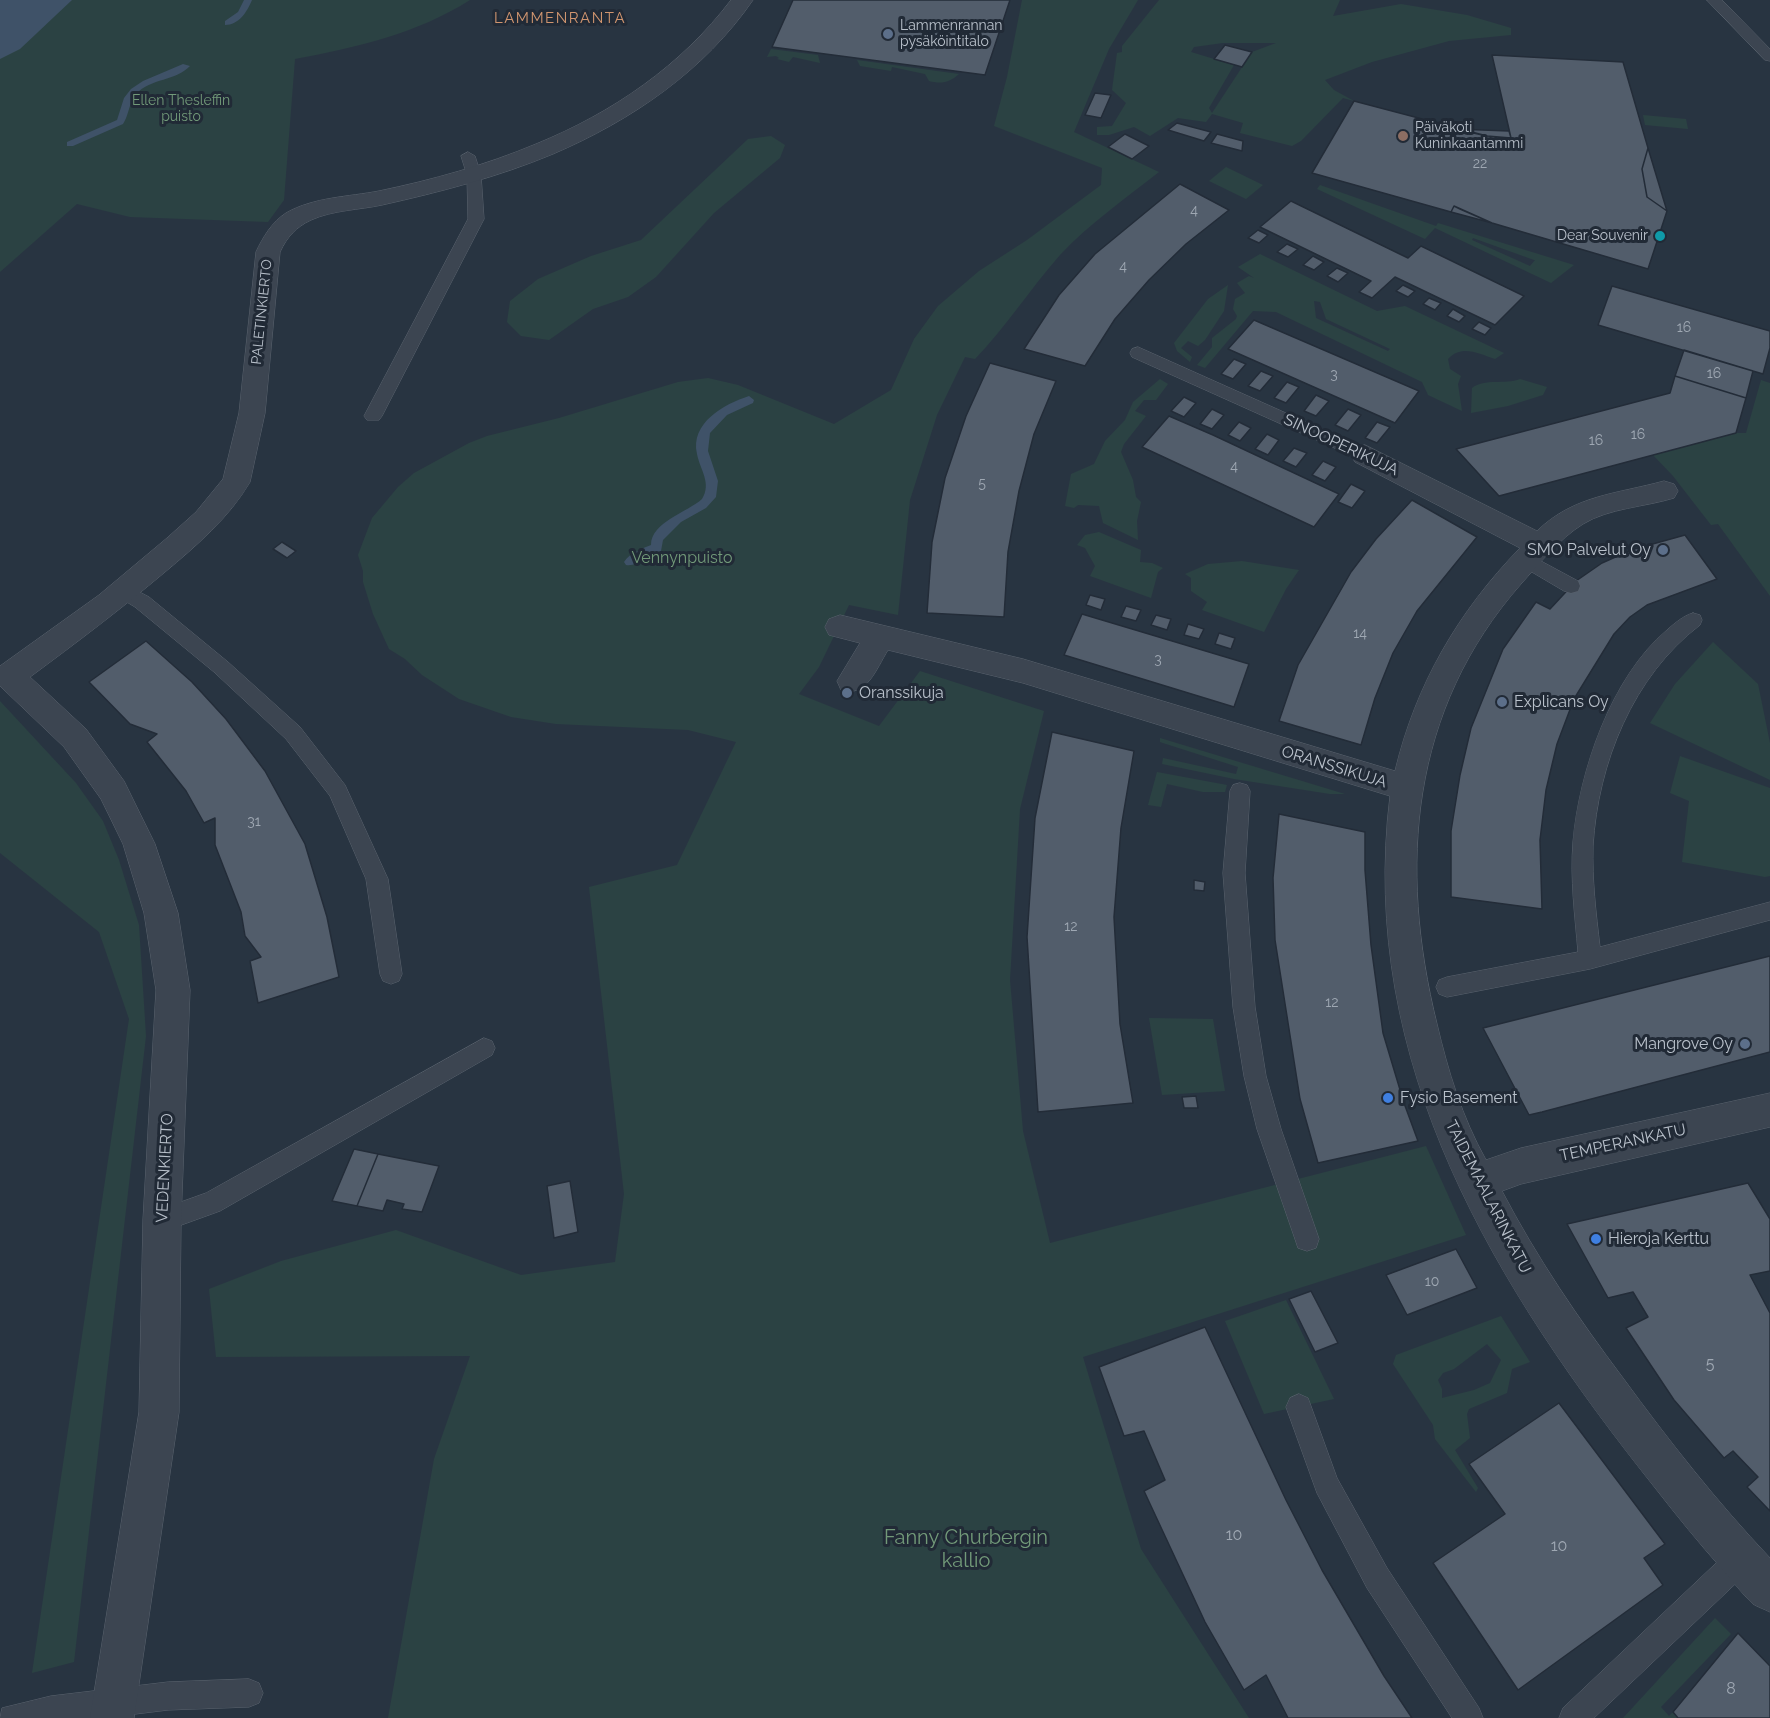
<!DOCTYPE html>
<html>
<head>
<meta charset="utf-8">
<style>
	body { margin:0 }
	canvas { display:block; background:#283441 }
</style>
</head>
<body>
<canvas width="1770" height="1718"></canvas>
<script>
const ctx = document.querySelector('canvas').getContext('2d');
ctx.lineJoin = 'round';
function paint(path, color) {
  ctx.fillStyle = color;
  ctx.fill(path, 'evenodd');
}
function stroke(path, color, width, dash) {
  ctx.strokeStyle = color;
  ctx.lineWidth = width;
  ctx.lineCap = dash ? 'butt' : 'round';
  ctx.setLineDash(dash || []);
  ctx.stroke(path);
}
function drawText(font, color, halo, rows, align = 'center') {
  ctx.font = font + ' Raleway,sans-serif';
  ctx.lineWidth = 6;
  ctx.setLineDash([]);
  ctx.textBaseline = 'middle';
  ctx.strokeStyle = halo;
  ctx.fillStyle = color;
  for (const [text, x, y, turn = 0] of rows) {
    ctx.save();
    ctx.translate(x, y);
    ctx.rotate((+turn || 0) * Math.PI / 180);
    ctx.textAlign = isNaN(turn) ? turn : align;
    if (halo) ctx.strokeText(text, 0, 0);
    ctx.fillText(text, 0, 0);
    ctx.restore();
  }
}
const green = new Path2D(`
	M0 0H470C416 34 358 47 295 59L284 200 268 222 130 217 77 204 0 272Z
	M1022 0H1138L1109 49 1074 132 1159 172C1126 198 1089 224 1060 255 1030 289 1006 327 975 359L965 357 937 415 910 500 898 615 849 605 819 667 799 694 879 726 920 671 1044 711 1020 809 1010 980 1023 1131 1050 1243 1426 1146 1466 1235 1083 1357 1141 1549 1249 1718H388L434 1459 470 1356 216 1357 209 1289 281 1261 396 1230 521 1275 615 1262 624 1194 589 887 677 865 736 742 688 730 556 724 511 717 459 699 422 675 405 659 389 649 373 614 363 582V571L358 555 372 518 398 487 414 473 469 443 487 436 559 418 678 382 708 378 738 385 834 424 891 390 914 339 938 306 979 271 1027 240 1101 185 1102 168 994 126 1007 77Z
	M1159 0H1340L1333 16 1401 4 1467 15 1511 28V35L1449 41 1372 62 1325 80 1334 90 1354 101 1343 98 1301 141 1292 146 1240 133 1243 123 1212 114 1206 122 1178 118 1150 136 1134 127 1109 135H1097V127L1112 126 1126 103 1112 90 1117 53 1122 52V46ZM1223 43H1276L1252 52 1212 113 1209 108 1234 65 1191 52 1194 47Z
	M771 49 818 55 820 63 793 57 789 62 777 59 779 58 776 56 767 57Z
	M857 60 959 74C949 83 941 84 929 81L925 74 892 67 891 71 860 66Z
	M1643 115 1686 119 1688 129 1645 125Z
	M771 136 785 145 780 158 714 213 656 277 628 297 593 309 549 340 521 336 507 322 510 301 538 279 591 256 641 240 748 139Z
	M1226 167 1263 185 1246 199 1209 181Z
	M1320 185 1436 226 1438 223 1574 265 1551 283 1435 228 1425 239 1317 189ZM1473 238 1534 260H1535L1530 266 1472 240Z
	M1260 254 1377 311 1405 306 1504 353 1495 359C1479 354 1462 344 1448 359L1450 369 1461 376 1458 384 1462 411 1428 395 1422 382 1276 312 1253 311 1205 368 1197 365 1212 347V338L1236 319 1237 316 1233 309 1235 299 1245 293 1237 283 1249 276 1254 278 1238 267ZM1314 301 1320 302 1326 319 1390 349 1388 351 1316 318Z
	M1228 285 1224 311 1205 340 1198 346 1188 341 1181 348 1192 357 1190 362 1177 351 1174 343 1208 299Z
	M1160 379 1168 384 1156 400H1144L1135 411 1146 416 1124 444 1121 452 1133 480 1136 497 1141 502 1137 521 1138 540 1103 523 1099 506 1078 505 1074 508 1065 506 1071 474 1094 464 1105 441 1125 420 1133 402Z
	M1520 379 1547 387 1543 395 1508 406 1471 413 1472 388C1485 378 1505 385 1520 379Z
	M1761 380 1770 383V596L1718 524 1711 525 1673 476 1653 455 1736 433H1746Z
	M1099 532 1141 550 1140 562 1152 563 1163 568 1158 572 1151 598 1090 576 1095 566 1085 548 1077 545 1085 535Z
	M1242 561 1299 570 1286 589 1264 632 1202 610 1207 602 1191 591V578L1185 574 1208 564Z
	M1713 642 1758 684 1770 743V780L1650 723 1675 684Z
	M0 701 76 783 103 821 119 860 139 925 146 1036 74 1662 32 1673 129 1019 99 932 0 853Z
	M1160 738 1345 794H1330L1234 779 1162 764 1163 758 1236 774 1238 767 1166 744 1160 742Z
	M1680 756 1770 788V876L1765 877 1682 862 1689 801 1670 793Z
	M1157 772 1227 785 1225 792H1203L1167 784 1161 807 1148 805Z
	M1149 1018 1213 1019 1225 1091 1162 1095Z
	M1286 1300 1334 1399 1264 1414 1225 1321Z
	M1501 1316 1530 1362 1512 1369 1507 1393 1469 1409 1467 1414 1470 1438 1455 1450 1478 1488 1476 1492 1435 1439 1433 1425 1393 1364 1396 1355ZM1487 1344 1501 1360 1490 1383 1474 1390 1442 1398V1389L1438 1380 1443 1373 1454 1369Z
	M1715 1618 1731 1634 1661 1707 1669 1716 1673 1712 1678 1718H1623Z`);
const water = new Path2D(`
	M0 0H72L20 49 0 59Z`);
const stream = new Path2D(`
	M244 0H252C247 12 239 25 225 25V21L238 12Z
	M183 64 190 66C176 81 151 78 136 94 129 102 129 115 123 124L73 146H67V142L117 120 124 98 131 89 143 81Z
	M749 396 754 400 753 403 727 415 710 433 708 451 718 481 716 497 706 508 681 522 663 540 661 551C650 555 637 567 626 565L624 562C630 553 641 549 651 545 651 522 688 512 702 499 712 483 700 470 697 454 690 423 724 404 749 396Z`);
const building = new Path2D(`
	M793 0H1010L985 75 772 47Z
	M1225 45 1252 52 1242 67 1214 59Z
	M1492 55 1623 62 1648 148 1642 169 1647 197 1667 211 1648 269 1492 223 1454 206 1451 212 1312 173 1354 101 1487 136 1511 138Z
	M1095 93 1111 95 1101 118 1085 115Z
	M1177 123 1211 132 1204 141 1168 130Z
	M1455 129 1509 131 1511 138 1487 136Z
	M1125 134 1149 146 1132 159 1108 147Z
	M1217 134 1243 141 1242 151 1211 143Z
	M1648 148 1667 211 1647 197 1642 169Z
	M1180 184 1229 210 1186 244 1149 280 1115 319 1085 366 1024 349 1059 295 1095 254Z
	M1291 201 1408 258 1421 246 1524 296 1495 325 1395 277 1372 298 1359 292 1371 281 1260 227Z
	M1454 206 1460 209 1492 223 1451 212Z
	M1258 230 1268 235 1259 243 1248 238Z
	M1287 244 1298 249 1288 257 1277 252Z
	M1313 256 1324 262 1314 270 1303 265Z
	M1337 268 1348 273 1338 282 1327 276Z
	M1403 285 1415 291 1408 297 1396 291Z
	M1612 286 1770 331V348L1763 374 1598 325Z
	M1429 298 1441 303 1435 310 1423 304Z
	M1453 309 1465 316 1459 322 1447 316Z
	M1254 320 1419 391 1395 423 1228 349Z
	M1479 322 1491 328 1485 335 1472 329Z
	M1684 350 1753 371 1746 398 1675 376Z
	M1234 359 1246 364 1233 379 1221 374Z
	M990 363 1056 381 1034 434 1019 491 1008 552 1004 617 927 613 932 542 945 478 966 416Z
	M1261 371 1273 376 1260 391 1248 386Z
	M1675 376 1746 398 1736 433 1499 496 1456 449 1670 393Z
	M1287 382 1299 387 1286 403 1274 398Z
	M1316 395 1329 401 1316 416 1304 411Z
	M1184 397 1196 403 1184 417 1171 411Z
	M1212 409 1224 415 1212 429 1200 424Z
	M1348 409 1361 415 1348 431 1335 425Z
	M1169 416 1213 435 1339 494 1314 527 1142 447Z
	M1239 422 1251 428 1240 441 1228 435Z
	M1377 422 1390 427 1377 443 1365 438Z
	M1267 434 1279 440 1268 455 1255 449Z
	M1294 448 1307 453 1296 467 1283 461Z
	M1323 461 1336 467 1325 481 1312 475Z
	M1351 484 1365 491 1352 508 1338 502Z
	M1412 500 1477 537 1417 611 1393 653 1375 698 1361 745 1279 721 1298 665 1351 572 1376 539Z
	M1685 535 1717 579 1647 605 1630 617 1614 634 1574 699 1557 744 1546 790 1540 840 1542 909 1451 897V831L1460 775 1471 728 1503 649 1536 602 1550 609 1576 581 1602 563 1631 550Z
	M282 542 296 551 287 558 273 549Z
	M1090 595 1105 599 1101 610 1086 605Z
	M1126 606 1141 610 1136 621 1121 617Z
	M1082 614 1249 664 1234 707 1064 655Z
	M1156 615 1171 619 1167 630 1151 625Z
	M1188 624 1204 629 1199 639 1184 635Z
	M1219 633 1235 638 1231 649 1215 644Z
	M146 641 192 682 226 719 265 771 305 844 327 917 339 977 258 1003 250 961 261 957 245 936 241 912 215 845V818L204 823 186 791 147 742 157 734 130 724 89 682Z
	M1052 732 1134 751 1121 828 1114 917 1120 1024 1133 1103 1038 1112 1027 937 1035 818Z
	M1279 814 1365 832V870L1371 945 1383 1033 1404 1103 1418 1141 1318 1163 1300 1099 1275 940 1273 878Z
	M1194 880 1205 882 1204 891 1194 890Z
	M1770 956V1052L1542 1112 1529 1115 1483 1028Z
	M1196 1096 1198 1108H1184L1182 1097Z
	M354 1149 378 1154 357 1206 332 1201Z
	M378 1154 439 1166 422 1212 402 1209 404 1204 387 1200 383 1211 357 1206Z
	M570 1181 578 1232 554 1238 547 1186Z
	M1748 1183 1770 1219V1271L1750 1275 1770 1313V1511L1747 1487 1758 1477 1733 1451 1724 1458 1674 1400 1626 1328 1648 1317 1633 1292 1608 1298 1567 1224Z
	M1456 1249 1477 1288 1407 1315 1386 1275Z
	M1311 1291 1338 1343 1315 1352 1289 1299Z
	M1205 1327 1286 1500 1322 1570 1384 1676 1412 1718H1288L1266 1675 1244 1690 1205 1622 1144 1491 1165 1480 1144 1431 1124 1436 1099 1367Z
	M1559 1403 1665 1544 1644 1558 1663 1585 1518 1690 1433 1563 1505 1514 1469 1464Z
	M1738 1633 1770 1666V1718H1678L1673 1712Z`);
const service = new Path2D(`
	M1707 0H1722L1770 49V61L1765 60Z
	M468 152 475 156 481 175 484 219 382 416 379 420H367L364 416 468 219 467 175 461 156Z
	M1138 347 1371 451 1374 455 1371 459 1365 461 1359 459 1132 357 1130 353 1132 349Z
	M1526 553 1578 581 1580 586 1578 591 1571 593 1564 591 1520 565 1517 560 1520 555Z
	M124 584 149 597 228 662 300 727 345 785 388 879 402 974 399 981 391 984 383 981 380 974 366 879 330 796 286 739 214 672 135 607 117 596 115 591 117 586Z
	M1693 613 1700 615 1702 620 1700 625C1633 676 1598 763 1593 846 1592 880 1596 913 1600 947L1770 902V920L1590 969 1447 997 1439 994 1436 987 1439 980 1447 977 1578 952C1575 916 1570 879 1573 842 1579 772 1611 677 1667 630 1675 623 1683 616 1693 613Z
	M1240 783 1247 785 1250 791 1245 873 1255 1007 1266 1076 1281 1129 1319 1239 1316 1248 1307 1251 1298 1248 1295 1239 1257 1129 1244 1076 1233 1007 1223 873 1230 791 1233 785Z
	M484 1038 492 1041 495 1048 492 1055 220 1211 162 1232 153 1228 150 1220 153 1212 206 1193Z
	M1299 1394 1308 1398 1337 1478 1387 1568 1479 1708 1483 1718H1452L1367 1588 1317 1493 1286 1407 1290 1398Z
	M1741 1545 1751 1549 1755 1559 1751 1569 1594 1718H1559L1563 1708 1731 1549Z
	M249 1679 259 1683 263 1693 259 1703 249 1707 168 1710 103 1718H0L2 1708 51 1696 168 1682Z`);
const minor = new Path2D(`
	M1365 445 1537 531C1574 495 1617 494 1664 481L1674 484 1678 491 1674 498C1645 507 1609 508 1583 524 1559 539 1539 564 1521 584 1410 710 1398 866 1437 1024 1448 1071 1462 1117 1486 1160L1521 1148 1770 1093V1127L1521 1184 1502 1191C1537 1258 1578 1318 1623 1378 1669 1441 1717 1502 1770 1558V1612C1764 1609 1758 1607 1753 1604 1742 1594 1732 1580 1722 1569 1699 1543 1677 1516 1656 1489 1496 1288 1357 1064 1390 796L1023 683 888 650C876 669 867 698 841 690L837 681 860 643 829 635 825 627 829 619 840 615 1023 659 1395 771C1416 684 1458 612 1520 548L1355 462 1351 455 1355 448Z`);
const tertiary = new Path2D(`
	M731 0H753C704 71 632 120 553 154 498 177 440 192 382 205 359 210 333 210 311 220 296 227 287 237 280 252L265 413 250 482C229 518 196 546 165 572 121 609 76 643 30 677L86 729 124 781 155 844 178 913 190 990 181 1220 179 1412 134 1718H90L139 1412 143 1220 156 990 144 913 123 844 101 799 64 747 0 686V666L99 595 167 538 196 512 223 479 239 413 256 252C263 237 272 222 286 213 314 197 348 197 379 191 432 180 486 165 536 144 612 113 681 66 731 0Z`);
const markers = [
	[888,34,6,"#5c6f8a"],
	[1403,136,6,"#8d6e63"],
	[1660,236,6,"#0f9aa8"],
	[1663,550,6,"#5c6f8a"],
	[847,693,6,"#5c6f8a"],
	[1502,702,6,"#5c6f8a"],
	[1745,1044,6,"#5c6f8a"],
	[1388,1098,6,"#3f7fe0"],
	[1596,1239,6,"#3f7fe0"]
];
const farPoinames = [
	["Lammenrannan",900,26],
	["pysäköintitalo",900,42],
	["Päiväkoti",1415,128],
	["Kuninkaantammi",1415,144],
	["Dear Souvenir",1648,236,"right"]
];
const farParknames = [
	["Ellen Thesleffin",181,101],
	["puisto",181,117]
];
const numberNames = [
	["22",1480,164],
	["4",1194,211],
	["4",1123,267],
	["16",1684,328],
	["16",1714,374],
	["3",1334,375],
	["16",1638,435],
	["16",1596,441],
	["4",1234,467],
	["5",982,484],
	["14",1360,634],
	["3",1158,660],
	["31",254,822],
	["12",1071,927],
	["12",1332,1003],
	["10",1432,1282]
];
const farStreetnames = [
	["PALETINKIERTO",262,312,-84]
];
const farNeighbourhoodnames = [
	["LAMMENRANTA",560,18]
];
const streetNames = [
	["SINOOPERIKUJA",1341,445,25],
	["ORANSSIKUJA",1334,767,17],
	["TEMPERANKATU",1623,1143,-12],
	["VEDENKIERTO",165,1168,-87],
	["TAIDEMAALARINKATU",1488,1197,63]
];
const poiNames = [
	["SMO Palvelut Oy",1651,550,"right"],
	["Oranssikuja",859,693],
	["Explicans Oy",1514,702],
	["Mangrove Oy",1733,1044,"right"],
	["Fysio Basement",1400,1098],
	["Hieroja Kerttu",1608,1239]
];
const parkNames = [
	["Vennynpuisto",682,558]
];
const nearNumbernames = [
	["5",1710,1364],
	["10",1234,1535],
	["10",1559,1546],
	["8",1731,1689]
];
const nearParknames = [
	["Fanny Churbergin",966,1538],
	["kallio",966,1561]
];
paint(green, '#2b4243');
paint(water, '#3f5268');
paint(stream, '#3f5268');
paint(building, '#525d6b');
stroke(building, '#232c38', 1.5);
stroke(service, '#5a636e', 1);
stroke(minor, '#5a636e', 1);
stroke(tertiary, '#5a636e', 1);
paint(service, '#3c4551');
paint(minor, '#3c4551');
paint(tertiary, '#3c4551');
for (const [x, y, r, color] of markers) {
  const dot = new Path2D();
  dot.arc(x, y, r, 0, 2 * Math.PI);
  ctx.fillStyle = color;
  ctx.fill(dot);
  stroke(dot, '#212a36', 2);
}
drawText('14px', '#b9c1cb', '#212a36', farPoinames, 'left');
drawText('14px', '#729a79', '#212a36', farParknames);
drawText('14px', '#9fa8b3', null, numberNames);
drawText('14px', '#b9c1cb', '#212a36', farStreetnames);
ctx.letterSpacing = '1.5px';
drawText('15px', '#d0956f', '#212a36', farNeighbourhoodnames);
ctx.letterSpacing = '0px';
drawText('16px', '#b9c1cb', '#212a36', streetNames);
drawText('16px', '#b9c1cb', '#212a36', poiNames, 'left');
drawText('16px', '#729a79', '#212a36', parkNames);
drawText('16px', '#9fa8b3', null, nearNumbernames);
drawText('20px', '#729a79', '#212a36', nearParknames);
</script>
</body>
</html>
